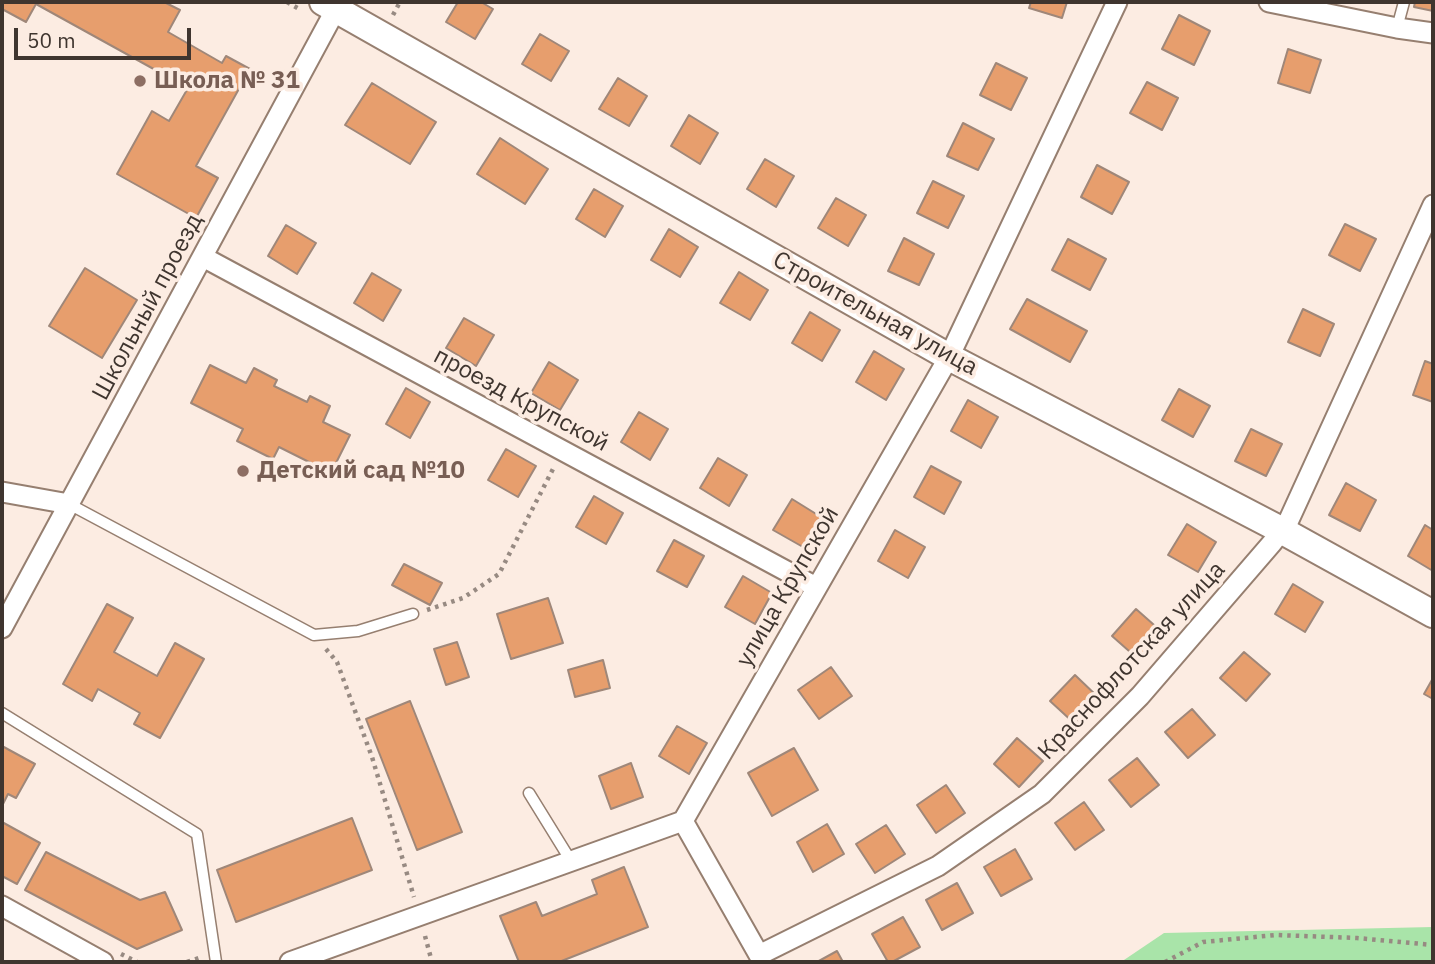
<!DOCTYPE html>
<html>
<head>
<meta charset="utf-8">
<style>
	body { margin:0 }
	#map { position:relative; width:1435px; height:964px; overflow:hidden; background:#fcece2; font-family:"IBM Plex Sans",sans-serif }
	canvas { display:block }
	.frame { position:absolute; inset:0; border:4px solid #3f352f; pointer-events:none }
	.scale { position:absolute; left:14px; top:28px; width:177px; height:32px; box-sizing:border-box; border:4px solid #3f352f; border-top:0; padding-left:9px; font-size:21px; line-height:24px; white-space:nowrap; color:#3f352f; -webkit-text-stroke:5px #fcece2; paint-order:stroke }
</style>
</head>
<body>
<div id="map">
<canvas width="1435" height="964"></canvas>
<div class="frame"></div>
<div class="scale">50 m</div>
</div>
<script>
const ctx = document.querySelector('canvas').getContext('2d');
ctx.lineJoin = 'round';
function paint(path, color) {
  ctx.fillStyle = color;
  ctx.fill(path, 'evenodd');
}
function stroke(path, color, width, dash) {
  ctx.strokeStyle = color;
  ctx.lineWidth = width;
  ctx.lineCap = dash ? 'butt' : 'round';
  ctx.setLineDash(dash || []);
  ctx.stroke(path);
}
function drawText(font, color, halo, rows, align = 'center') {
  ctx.font = font + ' "IBM Plex Sans",sans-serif';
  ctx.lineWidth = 7;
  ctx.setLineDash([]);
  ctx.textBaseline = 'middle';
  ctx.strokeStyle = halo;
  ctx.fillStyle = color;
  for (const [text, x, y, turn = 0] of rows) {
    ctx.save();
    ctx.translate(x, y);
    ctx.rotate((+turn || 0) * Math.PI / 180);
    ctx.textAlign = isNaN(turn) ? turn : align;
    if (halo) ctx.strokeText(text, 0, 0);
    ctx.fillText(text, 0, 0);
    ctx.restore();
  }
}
const green = new Path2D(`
	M1433 927V962H1121L1164 933Z`);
const building = new Path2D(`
	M2 2H115L118 3 119 2H164L180 10 168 32 222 63 226 56 250 69 196 166 218 178 196 218 117 174 152 111 169 121 188 88 36 4 26 22 2 9Z
	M458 2H481L493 9 475 39 446 22Z
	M1031 2H1067L1062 18 1029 8Z
	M1415 2H1433V11L1414 7Z
	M1179 15 1210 31 1194 65 1162 49Z
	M540 34 569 51 551 81 522 64Z
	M1288 49 1321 60 1310 93 1278 83Z
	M996 63 1027 78 1011 110 980 95Z
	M618 78 647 96 629 126 599 109Z
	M1147 82 1178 98 1162 130 1130 113Z
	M372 83 436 122 410 164 345 125Z
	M689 115 718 133 700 164 671 146Z
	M963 123 994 139 978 170 947 156Z
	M500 138 548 169 525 204 477 174Z
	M765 159 794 176 776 207 747 189Z
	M1097 165 1129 182 1112 214 1081 197Z
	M933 181 964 196 948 228 917 213Z
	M594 189 623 206 605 237 576 219Z
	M836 198 866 215 848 246 818 228Z
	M1345 224 1376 239 1360 271 1329 255Z
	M286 225 316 243 297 274 268 256Z
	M669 229 698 247 680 277 651 260Z
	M904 238 934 254 919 285 888 271Z
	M1068 239 1106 259 1090 290 1052 270Z
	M85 268 137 300 102 358 49 326Z
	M739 272 768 290 750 320 720 303Z
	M372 273 401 290 383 321 354 303Z
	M1027 299 1087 331 1070 362 1010 329Z
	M1303 309 1334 324 1320 356 1288 342Z
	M810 312 840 330 822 361 792 343Z
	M464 318 494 335 476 366 446 348Z
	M874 351 904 369 886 400 856 382Z
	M1425 361 1433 364V402L1413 395Z
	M549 362 578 380 560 410 531 393Z
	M210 365 246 383 254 368 277 380 274 386 307 402 310 396 330 406 323 422 350 435 331 473 279 447 273 459 237 441 243 429 191 403Z
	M406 388 430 402 410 438 386 424Z
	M1179 389 1210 406 1193 437 1162 420Z
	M968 400 998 417 981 448 951 431Z
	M639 412 668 429 650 460 621 442Z
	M1251 429 1282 444 1266 476 1235 461Z
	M506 449 536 466 518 497 488 480Z
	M718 458 747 475 729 506 700 488Z
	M931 466 961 482 944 514 914 497Z
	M1346 483 1376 500 1360 531 1329 515Z
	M594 496 623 513 606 544 576 527Z
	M792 499 821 517 803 547 773 530Z
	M1187 524 1216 542 1198 572 1168 555Z
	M1425 525 1433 530V571L1408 556Z
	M895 530 925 547 908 578 878 561Z
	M674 540 704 556 687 587 657 571Z
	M404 564 442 583 430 605 392 585Z
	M743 576 772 593 755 624 725 607Z
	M1293 584 1323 602 1305 632 1275 614Z
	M548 598 563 643 511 659 497 614Z
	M107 604 133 618 114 652 157 676 175 643 204 659 160 738 134 724 140 713 98 689 92 701 63 684Z
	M1136 609 1162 632 1138 659 1112 636Z
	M457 642 469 677 446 685 434 649Z
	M1244 652 1270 674 1246 701 1220 678Z
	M603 660 610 688 575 697 568 670Z
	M831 667 852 696 819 719 798 690Z
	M1075 675 1100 699 1075 724 1050 701Z
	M1433 678V699L1424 694Z
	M410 701 462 832 417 850 366 719Z
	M1192 709 1215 735 1188 758 1165 732Z
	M677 726 707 743 689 774 659 756Z
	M1017 738 1043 761 1019 787 994 764Z
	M2 746 35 764 16 798 8 794 2 806Z
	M794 748 818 790 772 816 748 773Z
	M1137 758 1159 785 1131 807 1109 780Z
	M631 763 643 797 611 809 599 776Z
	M946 785 965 813 936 833 917 805Z
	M1084 802 1104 830 1075 850 1055 823Z
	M352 818 372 870 236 922 217 870Z
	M2 822 40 843 17 884 2 876Z
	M827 824 844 854 813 872 797 842Z
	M886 825 905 854 875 873 856 844Z
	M1015 849 1032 879 1001 896 984 867Z
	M46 852 140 900 165 892 182 930 137 949 25 890Z
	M624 867 648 927 559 962H519L500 916 536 902 542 916 597 894 592 880Z
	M957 883 973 913 942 930 926 900Z
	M903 917 920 947 892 962H888L872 934Z
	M837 951 843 962H817Z`);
const path = new Path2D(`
	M287 2 301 10
	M393 15 400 2
	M427 610 463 598 499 574 554 467
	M326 649 337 662 372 757 414 897
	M425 936 432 962
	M121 954 137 962
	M187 962 199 958
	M1165 962 1203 942 1276 935 1357 938 1433 945`);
const lane = new Path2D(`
	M1397 28 1404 2
	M69 504 314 635 358 631 413 614
	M2 713 197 834 216 962
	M529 793 571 861`);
const street = new Path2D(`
	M1269 2 1397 28 1433 33
	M203 257 816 587
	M2 492 69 504
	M2 628 336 9
	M683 821 759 955 938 866 1042 794 1140 696 1272 543 1288 522 1433 205
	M2 906 103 962
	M290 962 683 821 949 357 1117 2`);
const secondary = new Path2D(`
	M323 2 949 357 1281 530 1433 614`);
const markers = [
	[140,81,7,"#8d6e63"],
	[243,471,7,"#8d6e63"]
];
const educationNames = [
	["Школа № 31",154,81],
	["Детский сад №10",257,471]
];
const streetNames = [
	["Школьный проезд",148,307,-62],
	["Строительная улица",875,314,29],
	["проезд Крупской",521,400,28],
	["улица Крупской",788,587,-60],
	["Краснофлотская улица",1132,661,-47]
];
paint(green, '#a9e4a9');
paint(building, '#e79e6d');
stroke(building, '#9f8779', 2);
stroke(lane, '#967f70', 13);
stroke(street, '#967f70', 23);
stroke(secondary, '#967f70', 30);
stroke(path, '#978a82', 4.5, [3.5, 5]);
stroke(lane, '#fff', 10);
stroke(street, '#fff', 19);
stroke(secondary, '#fff', 26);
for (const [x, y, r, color] of markers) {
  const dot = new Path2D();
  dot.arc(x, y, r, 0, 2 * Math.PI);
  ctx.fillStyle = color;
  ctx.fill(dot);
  stroke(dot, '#fcece2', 2.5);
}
drawText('bold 24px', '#785e54', '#fcece2', educationNames, 'left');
drawText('24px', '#3f352f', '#fcece2', streetNames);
</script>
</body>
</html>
